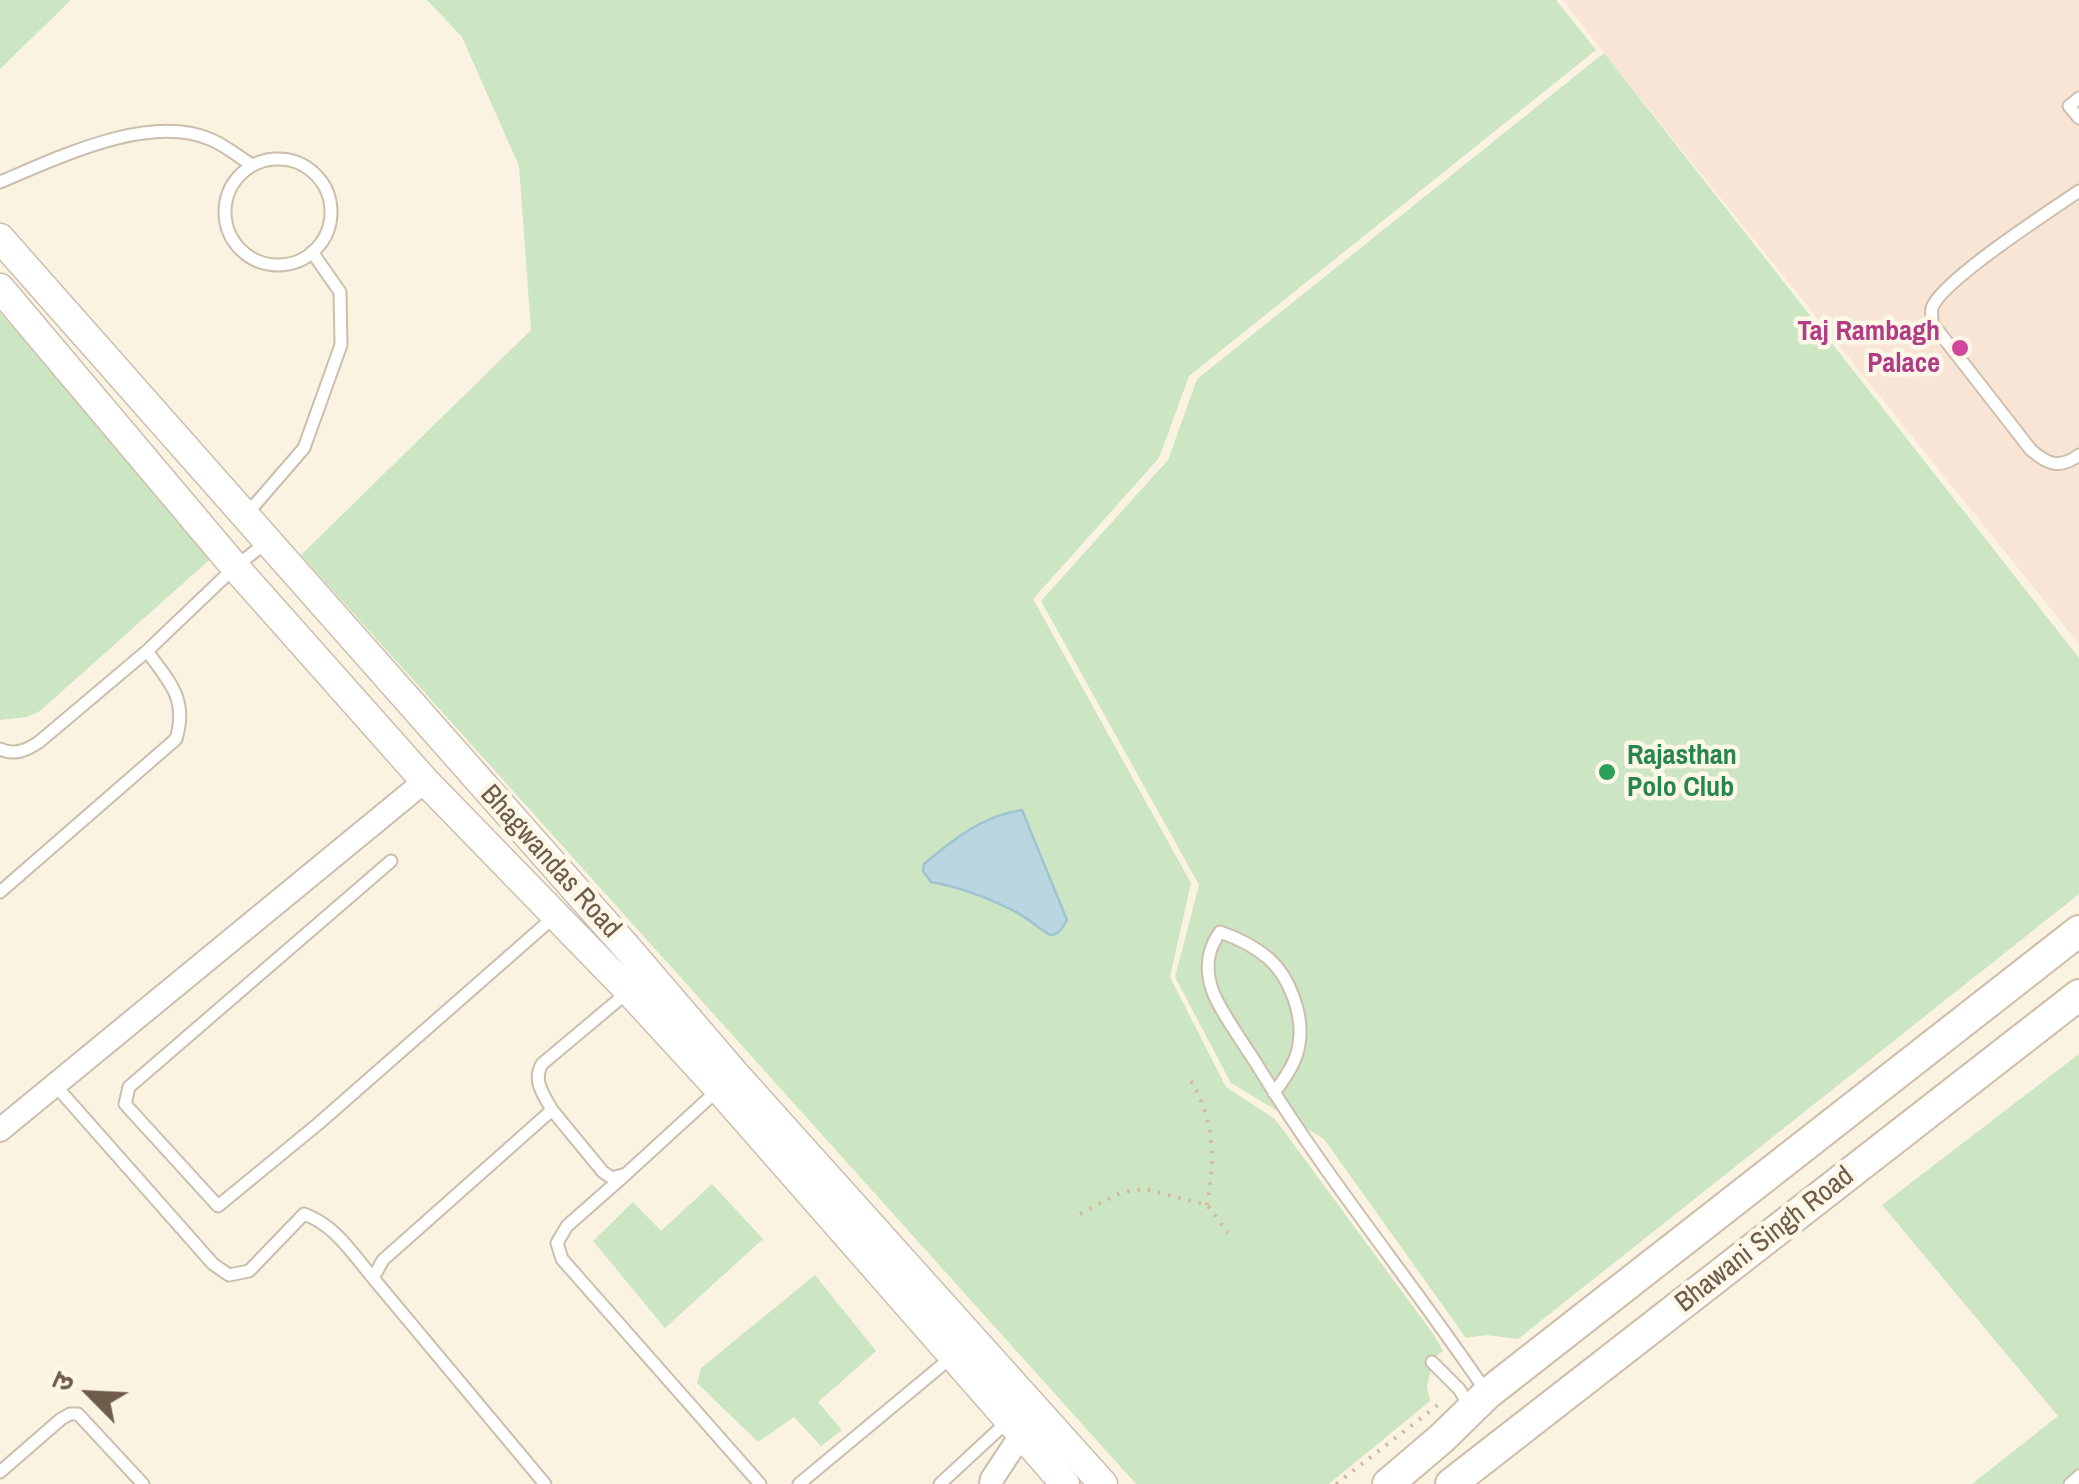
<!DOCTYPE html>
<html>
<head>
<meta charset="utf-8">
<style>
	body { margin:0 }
	#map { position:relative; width:2079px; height:1484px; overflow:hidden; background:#faf3e2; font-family:"Archivo Narrow","Noto Sans Devanagari",sans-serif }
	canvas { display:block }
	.north { position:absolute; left:40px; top:1344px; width:100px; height:100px; -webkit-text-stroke:8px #fdf7e8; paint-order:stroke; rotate:294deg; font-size:28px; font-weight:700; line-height:40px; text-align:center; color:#6f5c4b }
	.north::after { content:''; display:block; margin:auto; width:35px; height:45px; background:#6f5c4b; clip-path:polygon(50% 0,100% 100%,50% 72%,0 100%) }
</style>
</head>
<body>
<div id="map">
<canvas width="2079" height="1484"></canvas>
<div class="north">उ</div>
</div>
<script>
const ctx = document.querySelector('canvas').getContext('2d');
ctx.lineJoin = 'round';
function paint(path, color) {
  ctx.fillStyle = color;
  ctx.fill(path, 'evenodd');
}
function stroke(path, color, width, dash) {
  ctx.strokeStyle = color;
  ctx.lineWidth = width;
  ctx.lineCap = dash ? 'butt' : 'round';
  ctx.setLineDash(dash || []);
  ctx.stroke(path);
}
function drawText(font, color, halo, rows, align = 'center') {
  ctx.font = font + ' "Archivo Narrow",sans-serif';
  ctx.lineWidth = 9;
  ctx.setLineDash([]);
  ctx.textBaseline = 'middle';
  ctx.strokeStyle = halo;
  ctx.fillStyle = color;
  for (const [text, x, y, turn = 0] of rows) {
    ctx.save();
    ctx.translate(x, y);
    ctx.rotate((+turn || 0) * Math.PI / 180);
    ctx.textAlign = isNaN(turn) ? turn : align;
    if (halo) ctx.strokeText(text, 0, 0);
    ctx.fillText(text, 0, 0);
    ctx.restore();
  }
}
const commercial = new Path2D(`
	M1563 0H2079V644L1604 53Z`);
const green = new Path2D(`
	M0 0H71L0 69Z
	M427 0H1556L1596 50 1189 376 1159 458 1033 599 1191 883 1170 977 1226 1087 1275 1119 1434 1335 1443 1351 1433 1359 1427 1387 1430 1401 1329 1484H1136L301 555 531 330 519 166 462 37Z
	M1604 53 2079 658V894L1518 1339 1487 1335 1466 1338 1324 1139 1231 1083 1175 977 1199 885 1041 601 1168 460 1197 379Z
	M0 313 217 553 40 711 27 717 0 720Z
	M2079 1054V1484H1972L2058 1416 1882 1205Z
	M712 1184 763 1239 665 1328 593 1241 633 1202 661 1231Z
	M815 1275 876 1351 818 1402 842 1430 821 1446 794 1417 758 1442 697 1383 701 1368Z`);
const water = new Path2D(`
	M1022 810 1067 920C1063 926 1059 936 1050 935 1047 934 1023 915 1016 912 991 899 959 887 931 882L923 871 924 864C954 839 982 816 1022 810Z`);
const path = new Path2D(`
	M1191 1081C1215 1120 1215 1162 1207 1205
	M1080 1214 1122 1192 1145 1189 1207 1205 1228 1233
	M1336 1484 1443 1401`);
const service = new Path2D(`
	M2079 98 2069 106 2079 118
	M225 212a53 53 0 1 1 106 0a53 53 0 1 1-106 0Z
	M0 182C58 158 150 112 212 140 226 146 239 157 252 165
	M2079 191C2050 211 1941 281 1932 308 1931 313 1932 318 1932 323L2031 450C2048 465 2060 469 2079 455
	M246 515 304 448 341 345 340 292 312 252
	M0 749C14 756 27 750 39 742L147 651 235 567 267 542
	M391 861 129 1087 125 1104 218 1206 318 1124 554 917
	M0 892 176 739C188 699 170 683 147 651
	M55 1085 213 1264 229 1275 249 1271 304 1214C335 1225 352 1253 373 1278
	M1274 1093C1284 1079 1297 1062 1299 1044 1304 1016 1290 977 1268 958 1254 946 1237 938 1220 932 1207 950 1205 968 1212 989 1218 1009 1247 1048 1259 1068 1328 1181 1413 1283 1487 1393
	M552 1110 603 1172 612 1178 626 1174 719 1089
	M626 1174 567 1226 557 1243 562 1259 760 1484
	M1432 1362 1459 1389 1471 1408
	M0 1472 61 1419 70 1414H78L143 1484
	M545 1484 373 1278 383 1260 552 1110C544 1095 532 1081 542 1064L629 991
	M799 1484 953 1356
	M940 1484 1009 1420
	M2070 1484 2079 1476`);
const minor = new Path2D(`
	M0 1130 425 781
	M991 1484 992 1479 1021 1435`);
const tertiary = new Path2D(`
	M0 238 629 950 736 1075 1103 1484
	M0 288 235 567 425 781 629 991 719 1089 1065 1484`);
const secondary = new Path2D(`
	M1388 1484 1442 1438 1487 1394 2079 931
	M1451 1484 2079 995`);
const markers = [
	[1960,348,10,"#d1479c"],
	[1607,772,10,"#2e9e5b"]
];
const hotelNames = [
	["Taj Rambagh",1940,332],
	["Palace",1940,364]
];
const leisureNames = [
	["Rajasthan",1627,756],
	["Polo Club",1627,788]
];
const streetNames = [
	["Bhagwandas Road",550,862,48],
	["Bhawani Singh Road",1765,1240,-38]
];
paint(commercial, '#f9e5d6');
paint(green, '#cce5c2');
paint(water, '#b9d6e1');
stroke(water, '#a0c4d2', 2.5);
stroke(service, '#ccbead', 15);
stroke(minor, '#ccbead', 26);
stroke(tertiary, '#ccbead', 31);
stroke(secondary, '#cebeaa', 34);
stroke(path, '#d1b9a0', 4, [2.5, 8]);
stroke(service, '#fff', 11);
stroke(minor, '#fff', 22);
stroke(tertiary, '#fff', 28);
stroke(secondary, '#fff', 30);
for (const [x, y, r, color] of markers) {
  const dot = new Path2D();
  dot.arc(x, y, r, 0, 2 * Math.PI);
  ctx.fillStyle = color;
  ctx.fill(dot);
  stroke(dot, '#fdf7e8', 4);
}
drawText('bold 28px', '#b23c85', '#fdf7e8', hotelNames, 'right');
drawText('bold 28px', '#27864d', '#fdf7e8', leisureNames, 'left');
drawText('28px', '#6f5c4b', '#fdf7e8', streetNames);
</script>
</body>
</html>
